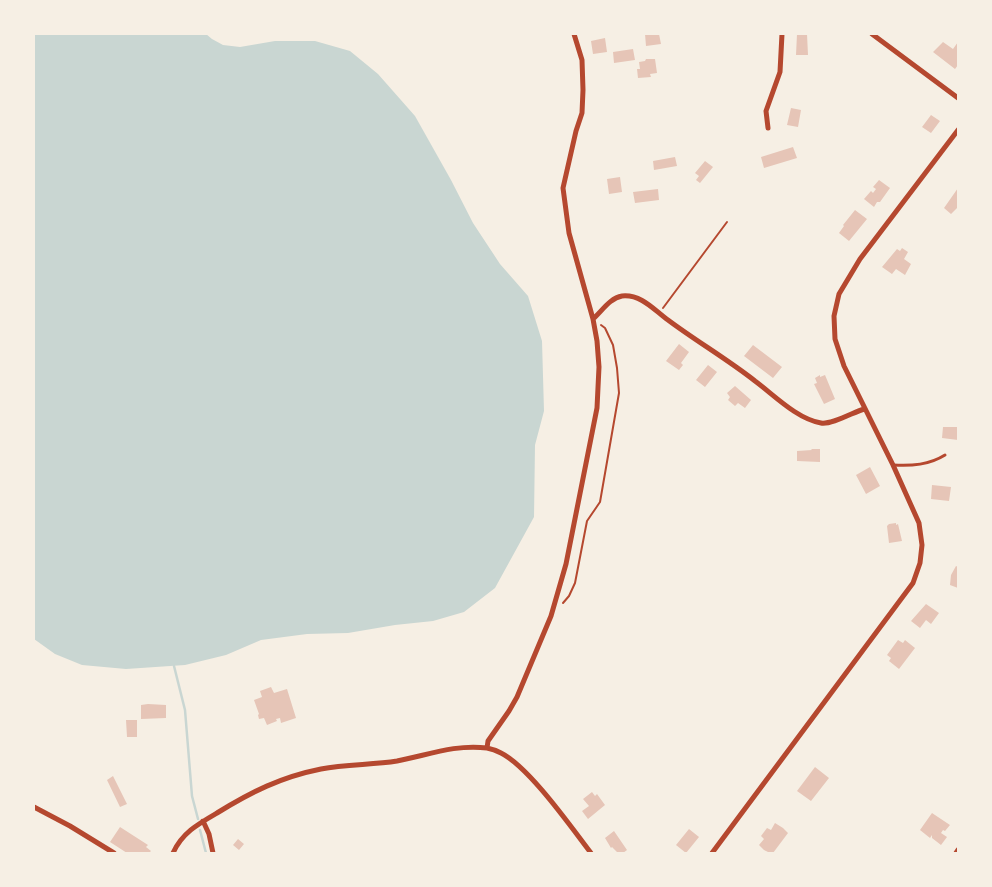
<!DOCTYPE html>
<html>
<head>
<meta charset="utf-8">
<style>
	body { margin:0 }
	#map { position:relative; width:992px; height:887px; overflow:hidden; background:#f6efe4; font-family:"DejaVu Sans",sans-serif }
	canvas { display:block }
	.frame { position:absolute; inset:0; border:35px solid #f6efe4; pointer-events:none }
</style>
</head>
<body>
<div id="map">
<canvas width="992" height="887"></canvas>
<div class="frame"></div>
</div>
<script>
const ctx = document.querySelector('canvas').getContext('2d');
ctx.lineJoin = 'round';
function paint(path, color) {
  ctx.fillStyle = color;
  ctx.fill(path, 'evenodd');
}
function stroke(path, color, width, dash) {
  ctx.strokeStyle = color;
  ctx.lineWidth = width;
  ctx.lineCap = dash ? 'butt' : 'round';
  ctx.setLineDash(dash || []);
  ctx.stroke(path);
}
const water = new Path2D(`
	M34 34H206L212 39 223 45 240 47 275 41H315L350 51 378 74 415 116 451 180 473 223 500 264 528 296 542 341 544 411 535 445 534 517 495 588 464 612 433 621 395 625 348 633 307 634 261 640 226 655 185 665 126 669 82 665 55 654 34 639Z`);
const stream = new Path2D(`
	M174 666 185 710 192 796 198 819
	M200 830 206 853`);
const building = new Path2D(`
	M645 34H659L661 44 646 46Z
	M797 34H807L808 55H796Z
	M605 38 607 52 593 54 591 41Z
	M943 42 953 49 958 42V65L955 69 933 52Z
	M633 49 635 60 614 63 613 52Z
	M646 59H655L657 73 650 74 651 77 638 78 637 69H640L639 62 645 61Z
	M791 108 801 110 798 127 787 125Z
	M931 115 940 121 931 133 922 127Z
	M793 147 797 158 764 168 761 157Z
	M675 157 677 166 654 170 653 161Z
	M705 161 713 167 700 183 696 180 699 176 695 173Z
	M620 177 622 192 609 194 607 179Z
	M879 180 890 188 880 202H877L874 207 864 199 871 191 873 193 876 189 873 187Z
	M958 188V207L951 214 944 208Z
	M658 189 659 200 635 203 633 192Z
	M855 210 867 219 849 241 839 233 844 226 843 225Z
	M902 248 908 252 904 259 911 264 905 275 896 269 892 274 882 267 897 249 900 251Z
	M679 344 689 352 681 363 683 365 679 370 666 361Z
	M753 345 782 367 773 378 744 356Z
	M708 365 717 372 705 387 696 380Z
	M820 375V377L825 375 835 399 824 404 814 384 817 383 815 378Z
	M735 386 751 400 745 408 738 403 735 406 728 400 730 397 727 393Z
	M943 427H958V440L942 438Z
	M811 449H820V462L797 461V451L812 450Z
	M870 467 880 486 866 494 856 475Z
	M932 485 951 487 949 501 931 499Z
	M896 523V525L898 524 902 541 889 543 887 526 889 524Z
	M956 566 958 567V588L950 585 951 575Z
	M926 604 939 613 931 624 926 620 920 628 911 621Z
	M898 640 903 643 905 640 915 648 899 669 889 661 891 658 887 655Z
	M271 687 274 693 287 689 296 718 281 723 280 718 276 719 277 721 267 725 264 718 259 719 258 715 259 714 254 700 262 697 260 691Z
	M148 704 166 705V718L141 719V705Z
	M126 720H137V737H127Z
	M815 767 829 778 811 801 797 791Z
	M113 776 127 804 120 807 107 780Z
	M592 792 595 796 597 794 605 805 588 819 582 811 589 806 583 799Z
	M932 813 950 825 945 831 943 830 941 833 947 837 941 845 932 838V835L930 838 920 830Z
	M775 823 783 828 788 833 773 853H770L764 850 759 845 764 839 761 836 767 828 771 830Z
	M120 827 148 845 146 847 151 851 149 853H127L110 842Z
	M689 829 699 837 686 853 676 845Z
	M614 831 627 850 623 853H618L612 847 611 848 605 838Z
	M238 839 244 844 239 850 233 845Z`);
const path = new Path2D(`
	M663 308 727 222
	M563 603 569 596 575 583 587 521 600 502 619 393 617 368 613 345 605 328 601 325`);
const service = new Path2D(`
	M893 465C912 466 929 465 945 455`);
const minor = new Path2D(`
	M872 34 958 98
	M768 128 766 111 780 72 782 34
	M593 319C602 311 610 298 622 296 642 294 655 311 668 320 696 341 727 359 755 381 774 395 797 419 821 423 831 425 854 412 864 409
	M487 748C492 749 497 751 501 753 529 767 571 827 591 853
	M34 807 70 826 114 853
	M203 821 209 834 213 853
	M173 853C182 833 198 824 217 813 251 792 281 777 321 769 346 764 372 765 397 761 428 755 455 744 487 748L488 741 509 711 517 697 551 616 566 564 597 408 599 367 597 341 593 319 569 233 563 188 576 131 582 113 583 90 582 60 574 34
	M712 853 913 583 920 563 922 545 919 523 893 465 844 366 835 339 834 316 839 294 860 259 958 130
	M956 853 958 850`);
paint(water, '#c9d6d2');
stroke(stream, '#c9d6d2', 2.5);
paint(building, '#e6c5b7');
stroke(path, '#b5482f', 2);
stroke(service, '#b5482f', 3);
stroke(minor, '#b5482f', 5);
</script>
</body>
</html>
